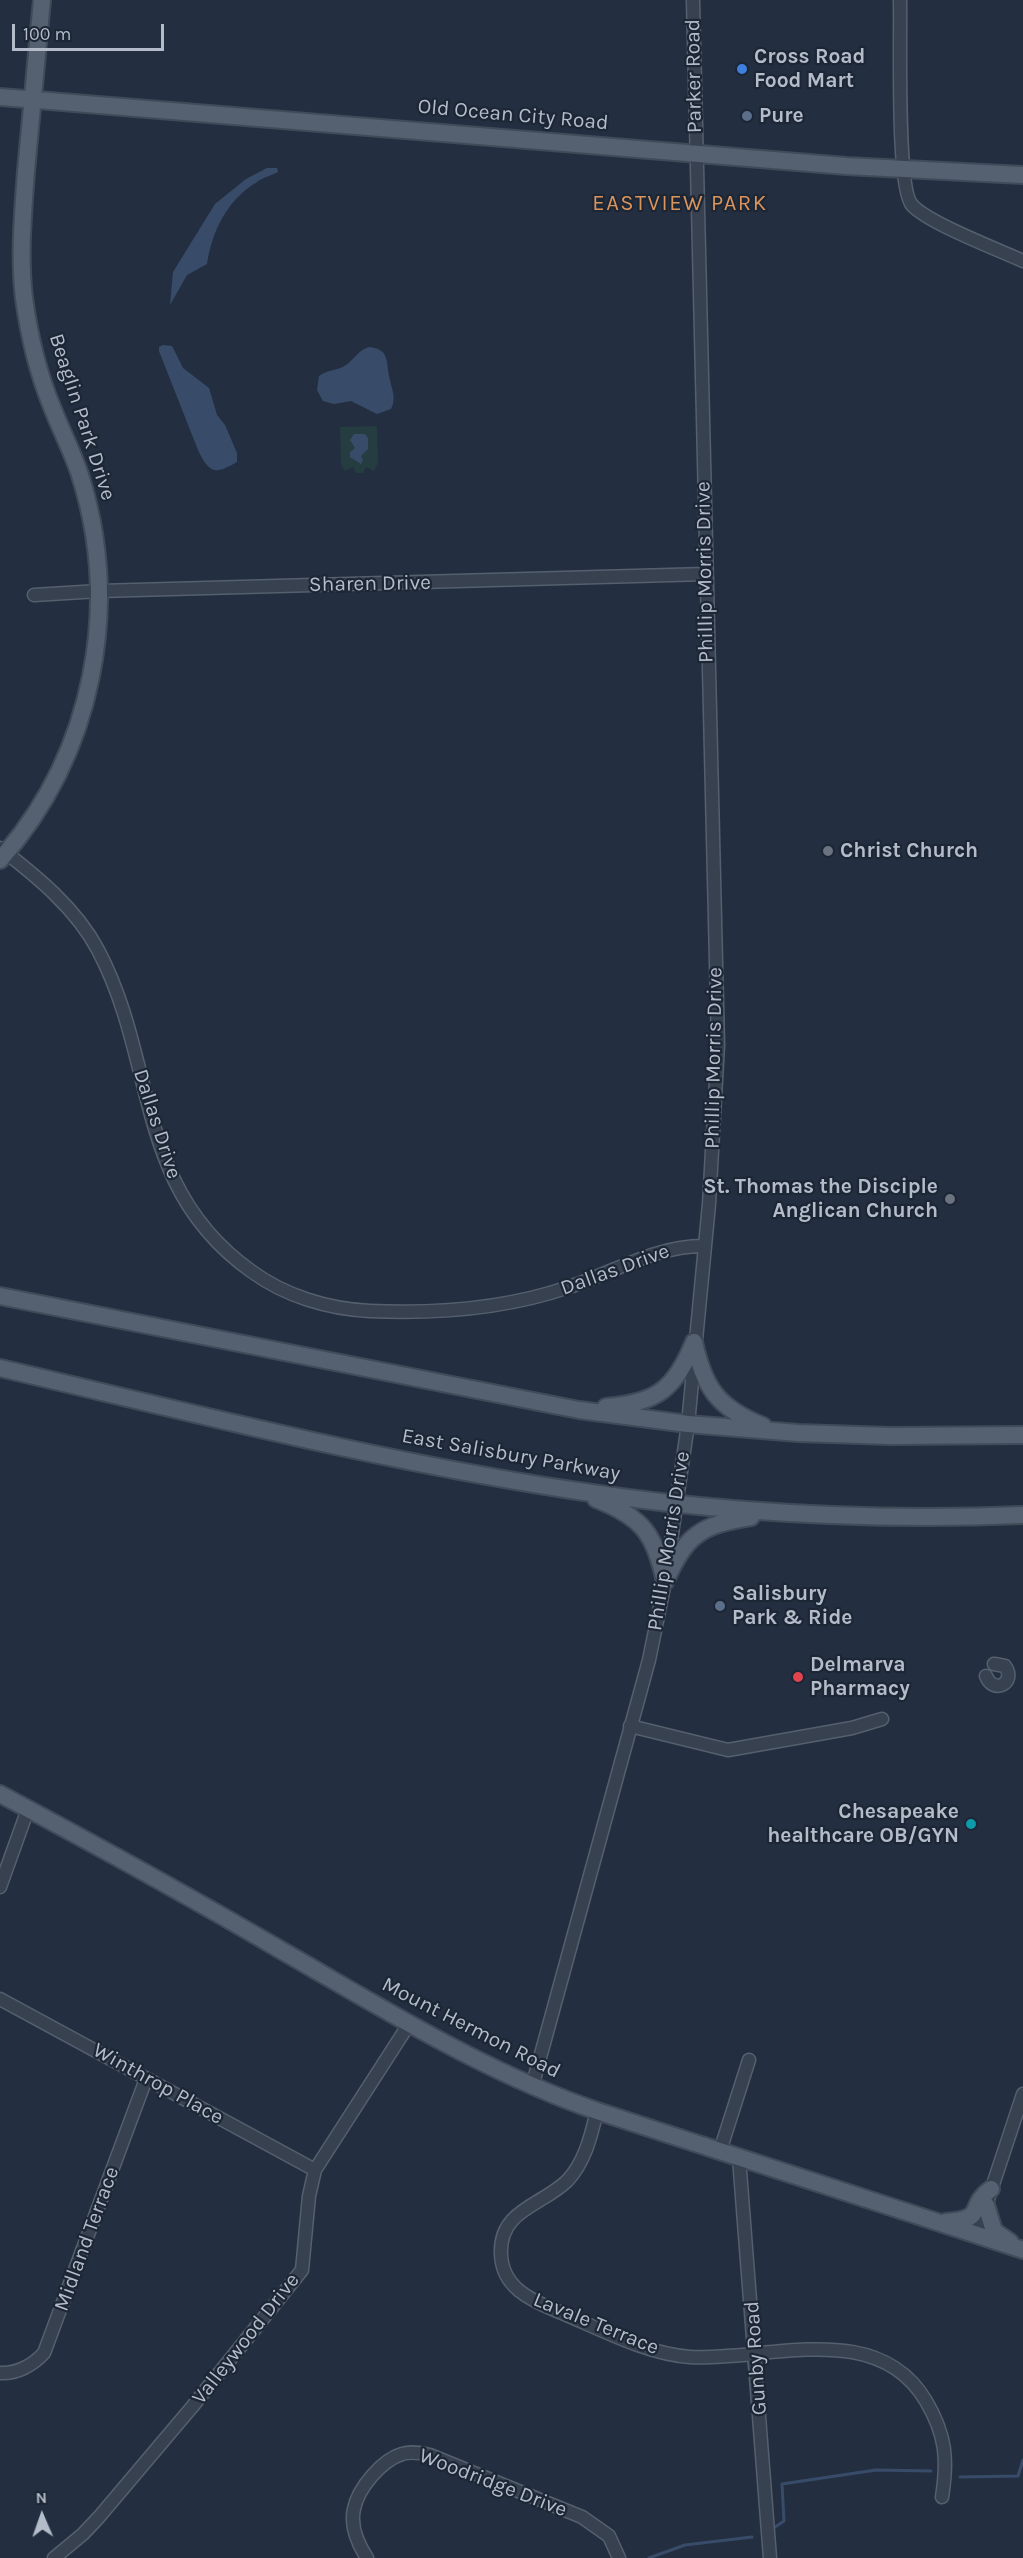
<!DOCTYPE html>
<html>
<head>
<meta charset="utf-8">
<style>
	body { margin:0 }
	#map { position:relative; width:1023px; height:2558px; overflow:hidden; background:#232f40; font-family:Karla,sans-serif }
	canvas { display:block }
	.north { position:absolute; left:12px; top:2486px; width:60px; height:60px; -webkit-text-stroke:4px #1c2635; paint-order:stroke; rotate:358deg; font-size:16px; font-weight:700; line-height:24px; text-align:center; color:#b4bcca }
	.north::after { content:''; display:block; margin:auto; width:21px; height:27px; background:#b4bcca; clip-path:polygon(50% 0,100% 100%,50% 72%,0 100%) }
	.scale { position:absolute; left:12px; top:24px; width:152px; height:27px; box-sizing:border-box; border:3px solid #b4bcca; border-top:0; padding-left:8px; font-size:18px; line-height:21px; white-space:nowrap; color:#b4bcca; -webkit-text-stroke:4px #1c2635; paint-order:stroke }
</style>
</head>
<body>
<div id="map">
<canvas width="1023" height="2558"></canvas>
<div class="north">N</div>
<div class="scale">100 m</div>
</div>
<script>
const ctx = document.querySelector('canvas').getContext('2d');
ctx.lineJoin = 'round';
function paint(path, color) {
  ctx.fillStyle = color;
  ctx.fill(path, 'evenodd');
}
function stroke(path, color, width, dash) {
  ctx.strokeStyle = color;
  ctx.lineWidth = width;
  ctx.lineCap = dash ? 'butt' : 'round';
  ctx.setLineDash(dash || []);
  ctx.stroke(path);
}
function drawText(font, color, halo, rows, align = 'center') {
  ctx.font = font + ' Karla,sans-serif';
  ctx.lineWidth = 4.5;
  ctx.setLineDash([]);
  ctx.textBaseline = 'middle';
  ctx.strokeStyle = halo;
  ctx.fillStyle = color;
  for (const [text, x, y, turn = 0] of rows) {
    ctx.save();
    ctx.translate(x, y);
    ctx.rotate((+turn || 0) * Math.PI / 180);
    ctx.textAlign = isNaN(turn) ? turn : align;
    if (halo) ctx.strokeText(text, 0, 0);
    ctx.fillText(text, 0, 0);
    ctx.restore();
  }
}
const green = new Path2D(`
	M377 426 378 463 374 471 366 467 363 473H356L353 467 345 471 341 465 340 427Z`);
const water = new Path2D(`
	M267 168H277L278 172C271 176 263 177 257 182 227 200 212 231 207 264L187 275 170 305 173 272 215 204 246 179Z
	M163 345 172 346 183 368 209 388 217 415 225 425 237 453V462C216 474 210 475 198 450L159 351V347Z
	M369 347C389 349 386 360 389 376 391 388 397 397 391 409L377 414 351 401 334 404 323 401 317 390 319 376C328 369 338 371 346 365 355 359 358 350 369 347Z
	M354 434H365L368 438V449L361 456 363 460 361 464 350 457V452L355 448 350 440Z`);
const stream = new Path2D(`
	M960 2477 1018 2476 1023 2460
	M775 2527 784 2521 782 2484 876 2470 931 2471
	M649 2558 685 2545 752 2537`);
const minor = new Path2D(`
	M900 0C901 34 896 188 912 205 928 223 999 250 1023 261
	M34 595 99 591 706 574
	M0 848C36 876 76 908 98 950 158 1063 133 1187 251 1271 285 1296 328 1309 370 1311 438 1314 505 1309 569 1287 614 1272 658 1245 705 1246
	M986 1676C993 1695 1017 1683 1005 1666L994 1664
	M630 1726 728 1750 852 1728 882 1719
	M0 1887 28 1809
	M0 1999 315 2170
	M532 2087 649 1660 665 1582 688 1424 709 1204 718 1045 693 0
	M597 2111C591 2136 585 2162 567 2181 541 2206 499 2210 501 2254 502 2287 530 2300 557 2311 599 2328 645 2354 690 2357 768 2361 877 2318 926 2401 946 2435 948 2459 942 2497
	M720 2151 749 2060
	M739 2158 770 2558
	M976 2236 1023 2094
	M0 2373C17 2374 33 2365 44 2353L146 2079
	M54 2558 83 2534 99 2517 192 2407 302 2270 309 2196 315 2170 409 2024
	M367 2558C358 2544 350 2526 354 2509 358 2488 382 2460 402 2454 411 2451 421 2453 430 2455L582 2517 609 2536 619 2558`);
const major = new Path2D(`
	M0 97 846 166 1023 175
	M0 860C93 755 122 608 80 475 72 451 61 430 52 407 38 373 29 335 24 298 19 256 23 214 26 171 31 114 37 57 42 0
	M0 1296 579 1410 688 1424 798 1433 891 1436 1023 1435
	M694 1342C704 1388 718 1408 763 1426
	M0 1368C189 1412 379 1461 571 1490 720 1513 872 1521 1023 1515
	M606 1407C657 1403 675 1389 694 1342
	M596 1499C642 1517 655 1534 665 1582
	M665 1582C686 1535 700 1525 751 1517
	M0 1794C96 1845 192 1898 286 1953 387 2011 487 2073 597 2111L1023 2250
	M986 2205 994 2231 1010 2242
	M946 2222C988 2219 966 2207 991 2189`);
const markers = [
	[742,69,6,"#3f7fe0"],
	[747,116,6,"#5c6f8a"],
	[828,851,6,"#6b7280"],
	[950,1199,6,"#6b7280"],
	[720,1606,6,"#5c6f8a"],
	[798,1677,6,"#e0444e"],
	[971,1824,6,"#0f9aa8"]
];
const poiNames = [
	["Cross Road",754,57],
	["Food Mart",754,81],
	["Pure",759,116],
	["Christ Church",840,851],
	["St. Thomas the Disciple",938,1187,"right"],
	["Anglican Church",938,1211,"right"],
	["Salisbury",732,1594],
	["Park & Ride",732,1618],
	["Delmarva",810,1665],
	["Pharmacy",810,1689],
	["Chesapeake",959,1812,"right"],
	["healthcare OB/GYN",959,1836,"right"]
];
const streetNames = [
	["Parker Road",694,76,-91],
	["Old Ocean City Road",513,115,5],
	["Beaglin Park Drive",82,417,72],
	["Phillip Morris Drive",705,572,-91],
	["Sharen Drive",370,584,-1],
	["Phillip Morris Drive",714,1058,-89],
	["Dallas Drive",157,1124,72],
	["Dallas Drive",615,1270,-20],
	["East Salisbury Parkway",511,1455,10],
	["Phillip Morris Drive",669,1541,-81],
	["Mount Hermon Road",471,2028,27],
	["Winthrop Place",158,2084,29],
	["Midland Terrace",87,2239,-70],
	["Lavale Terrace",596,2324,22],
	["Valleywood Drive",246,2339,-52],
	["Gunby Road",756,2358,-94],
	["Woodridge Drive",493,2483,21]
];
const neighbourhoodNames = [
	["EASTVIEW PARK",680,204]
];
paint(green, '#253d41');
paint(water, '#384c6a');
stroke(stream, '#384c6a', 3);
stroke(minor, '#555f6d', 15);
stroke(major, '#414a59', 20);
stroke(minor, '#374150', 12);
stroke(major, '#556070', 16);
for (const [x, y, r, color] of markers) {
  const dot = new Path2D();
  dot.arc(x, y, r, 0, 2 * Math.PI);
  ctx.fillStyle = color;
  ctx.fill(dot);
  stroke(dot, '#1c2635', 2);
}
drawText('bold 21px', '#b4bcca', '#1c2635', poiNames, 'left');
drawText('21px', '#b4bcca', '#1c2635', streetNames);
ctx.letterSpacing = '1.5px';
drawText('22px', '#da955e', '#1c2635', neighbourhoodNames);
ctx.letterSpacing = '0px';
</script>
</body>
</html>
